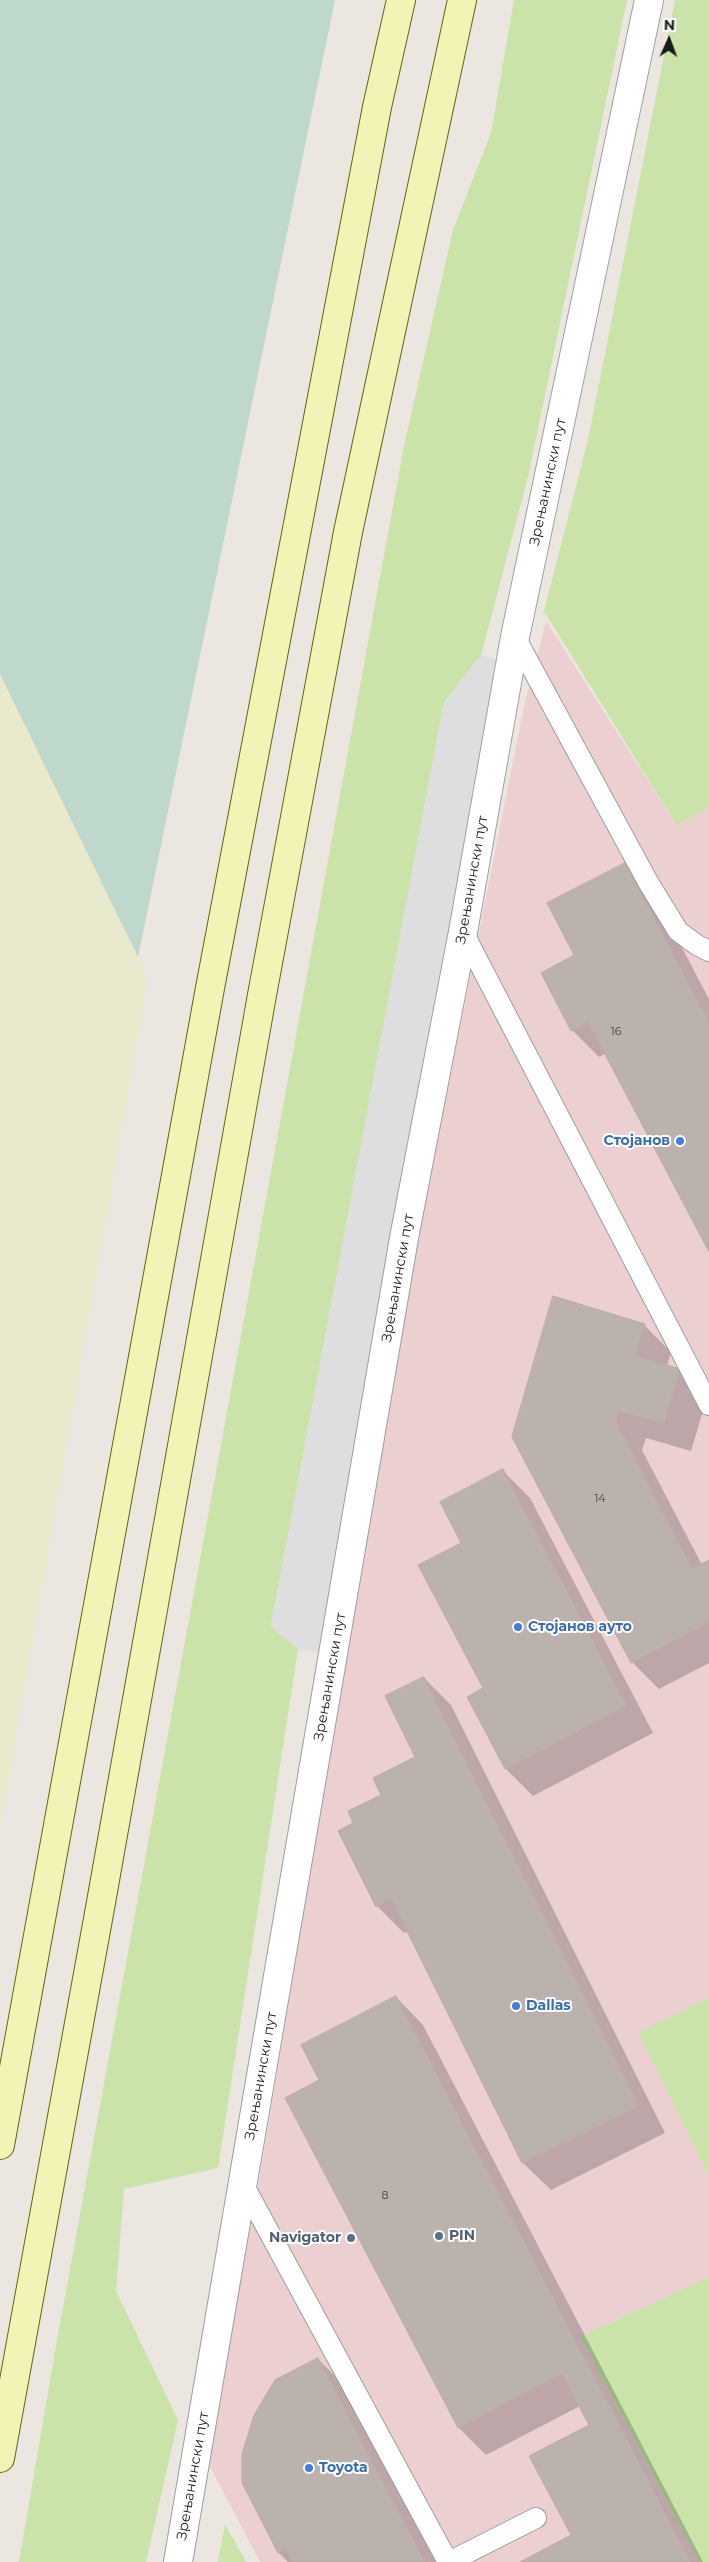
<!DOCTYPE html>
<html>
<head>
<meta charset="utf-8">
<style>
	body { margin:0 }
	#map { position:relative; width:709px; height:2562px; overflow:hidden; background:#ebe7e0; font-family:Montserrat,sans-serif }
	canvas { display:block }
	.north { position:absolute; left:644px; top:15px; width:50px; height:50px; -webkit-text-stroke:4px #fff; paint-order:stroke; rotate:2deg; font-size:14px; font-weight:700; line-height:20px; text-align:center; color:#1a1a1a }
	.north::after { content:''; display:block; margin:auto; width:18px; height:22px; background:#1a1a1a; clip-path:polygon(50% 0,100% 100%,50% 72%,0 100%) }
</style>
</head>
<body>
<div id="map">
<canvas width="709" height="2562"></canvas>
<div class="north">N</div>
</div>
<script>
const ctx = document.querySelector('canvas').getContext('2d');
ctx.lineJoin = 'round';
function paint(path, color) {
  ctx.fillStyle = color;
  ctx.fill(path, 'evenodd');
}
function stroke(path, color, width, dash) {
  ctx.strokeStyle = color;
  ctx.lineWidth = width;
  ctx.lineCap = dash ? 'butt' : 'round';
  ctx.setLineDash(dash || []);
  ctx.stroke(path);
}
function drawText(font, color, halo, rows, align = 'center') {
  ctx.font = font + ' Montserrat,sans-serif';
  ctx.lineWidth = 4;
  ctx.setLineDash([]);
  ctx.textBaseline = 'middle';
  ctx.strokeStyle = halo;
  ctx.fillStyle = color;
  for (const [text, x, y, turn = 0] of rows) {
    ctx.save();
    ctx.translate(x, y);
    ctx.rotate((+turn || 0) * Math.PI / 180);
    ctx.textAlign = isNaN(turn) ? turn : align;
    if (halo) ctx.strokeText(text, 0, 0);
    ctx.fillText(text, 0, 0);
    ctx.restore();
  }
}
const commercial = new Path2D(`
	M546 621 677 826 709 807V1998L639 2034 709 2176V2277L580 2337 699 2562H260L208 2463 260 2175 334 1731 388 1390 523 711Z`);
const farmland = new Path2D(`
	M0 674 148 977 0 1827Z`);
const grass = new Path2D(`
	M514 0H627L528 477 481 655 444 702 271 1626 298 1649 218 2168 124 2189 116 2291 178 2420 146 2562H19L57 2340 404 446 453 230 491 133Z
	M675 0H709V807L677 826 544 611 588 440Z
	M709 1998V2176L638 2033Z
	M709 2277V2562H699L580 2337Z
	M225 2524 246 2562H218Z`);
const wetland = new Path2D(`
	M0 0H335L138 957 0 674Z`);
const parking = new Path2D(`
	M481 655 510 663 334 1654 298 1649 271 1626 444 702Z`);
const shadow = new Path2D(`
	M625 864 652 891 709 999V1249L606 1053 599 1057 572 1030 576 956Z
	M644 1325 671 1352 667 1366 680 1370 707 1397 691 1451 646 1438 642 1450 702 1565 709 1561V1663L659 1689 632 1662 514 1437Z
	M503 1471 530 1498 653 1733 533 1796 506 1769 484 1689 463 1544Z
	M424 1678 451 1705 665 2133 551 2190 523 2163 408 1931 404 1933 377 1906 355 1824 417 1758Z
	M396 1997 423 2025 703 2562H523L572 2536 590 2426 580 2406 486 2455 459 2428 286 2098 320 2080Z
	M318 2359 345 2386 437 2562H288L279 2553 243 2483Z`);
const building = new Path2D(`
	M625 863 709 1022V1252L588 1022 571 1031 541 973 574 955 547 903Z
	M553 1296 645 1324 635 1355 680 1369 664 1424 618 1411 616 1421 692 1569 709 1560V1622L631 1663 512 1437Z
	M503 1469 627 1706 505 1769 467 1697 483 1688 418 1565 461 1543 440 1502Z
	M424 1677 639 2106 522 2163 391 1899 376 1907 338 1831 353 1823 348 1811 381 1795 373 1778 415 1757 385 1696Z
	M396 1996 691 2562H520L571 2535 529 2456 589 2425 562 2374 458 2428 285 2098 319 2080 301 2045Z
	M318 2358 425 2562H293L286 2549 278 2553 242 2483V2454L254 2415 275 2380Z`);
const lane = new Path2D(`
	M515 637 648 882 678 931 697 945 709 951
	M463 932 709 1405
	M243 2184 448 2562
	M449 2562 536 2518`);
const street = new Path2D(`
	M178 2562 404 1238 463 932 515 637 649 0`);
const secondary = new Path2D(`
	M0 2145 210 988 377 107 401 0
	M0 2458 100 1908 262 995 348 532 462 0`);
const markers = [
	[680,1141,5,"#3f7fe0"],
	[518,1627,5,"#3f7fe0"],
	[516,2006,5,"#3f7fe0"],
	[439,2236,5,"#5c6f8a"],
	[351,2238,5,"#5c6f8a"],
	[309,2468,5,"#3f7fe0"]
];
const numberNames = [
	["16",616,1032],
	["14",600,1499],
	["8",385,2196]
];
const streetNames = [
	["Зрењанински пут",548,482,-78],
	["Зрењанински пут",472,880,-80],
	["Зрењанински пут",398,1278,-80],
	["Зрењанински пут",330,1677,-80],
	["Зрењанински пут",261,2076,-80],
	["Зрењанински пут",193,2476,-80]
];
const shopNames = [
	["Стојанов",670,1141,"right"],
	["Стојанов ауто",528,1627],
	["Dallas",526,2006],
	["Toyota",319,2468]
];
const serviceNames = [
	["PIN",449,2236],
	["Navigator",341,2238,"right"]
];
paint(commercial, '#ecd0d1');
paint(farmland, '#e9eacc');
paint(grass, '#c9e3a9');
paint(wetland, '#bed8cb');
paint(parking, '#dedede');
paint(shadow, '#0003');
paint(building, '#bbb2ad');
stroke(building, '#bcada4', 1);
stroke(lane, '#9e9e9e', 22);
stroke(street, '#9e9e9e', 30);
stroke(secondary, '#62670c', 30);
stroke(lane, '#fff', 20);
stroke(street, '#fff', 28);
stroke(secondary, '#f4f3b6', 28);
for (const [x, y, r, color] of markers) {
  const dot = new Path2D();
  dot.arc(x, y, r, 0, 2 * Math.PI);
  ctx.fillStyle = color;
  ctx.fill(dot);
  stroke(dot, '#fff', 2);
}
drawText('11px', '#42403f', null, numberNames);
drawText('14px', '#1a1a1a', '#fff', streetNames);
drawText('bold 14px', '#366cbe', '#fff', shopNames, 'left');
drawText('bold 14px', '#4e5e75', '#fff', serviceNames, 'left');
</script>
</body>
</html>
